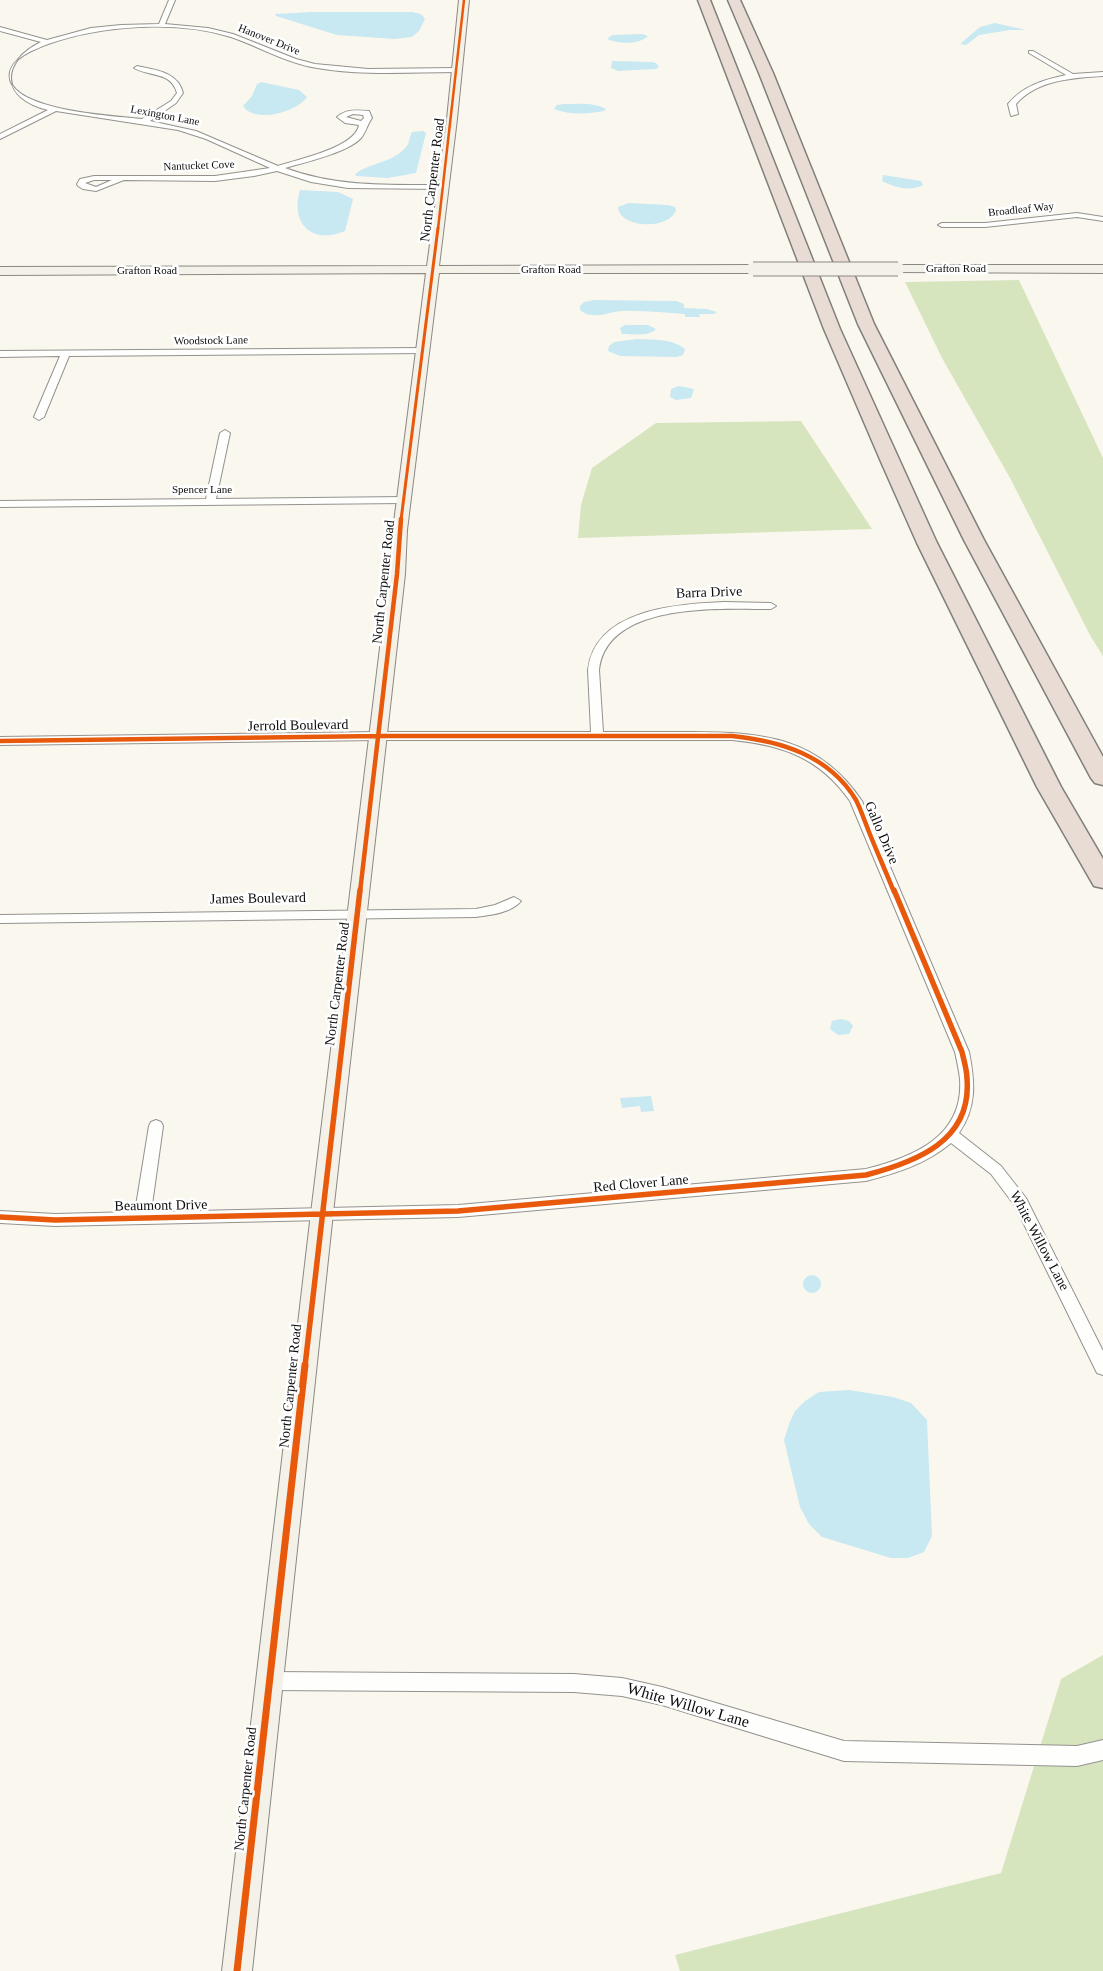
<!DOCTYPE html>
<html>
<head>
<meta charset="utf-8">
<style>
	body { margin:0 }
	canvas { display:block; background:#faf7ef }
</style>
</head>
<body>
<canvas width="1103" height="1971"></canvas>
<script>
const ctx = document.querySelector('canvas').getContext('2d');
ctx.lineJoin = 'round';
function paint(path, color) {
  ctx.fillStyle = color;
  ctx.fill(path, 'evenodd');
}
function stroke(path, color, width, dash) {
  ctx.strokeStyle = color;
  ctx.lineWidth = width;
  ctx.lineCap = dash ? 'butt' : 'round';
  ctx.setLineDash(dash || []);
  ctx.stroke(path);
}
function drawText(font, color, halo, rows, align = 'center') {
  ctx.font = font + ' Georgia,serif';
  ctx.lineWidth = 5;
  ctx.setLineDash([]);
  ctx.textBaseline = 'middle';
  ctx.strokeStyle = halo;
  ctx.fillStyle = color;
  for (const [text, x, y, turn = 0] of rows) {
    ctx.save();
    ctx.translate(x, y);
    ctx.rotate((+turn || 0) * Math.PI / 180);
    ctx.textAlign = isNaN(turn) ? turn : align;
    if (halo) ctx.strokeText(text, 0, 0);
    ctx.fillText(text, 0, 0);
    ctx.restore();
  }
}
const forest = new Path2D(`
	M1019 280 1103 458V656L1091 637 1010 478 942 358 905 282Z
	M801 421 872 529 578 538 581 505 592 468 656 423Z
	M1103 1655V1971H680L675 1955 1001 1873 1061 1679Z`);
const water = new Path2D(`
	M312 12H412L421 14 425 19 419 31 412 37 395 39 337 35 276 16 275 14Z
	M995 23 1026 30H1010L979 35 966 45 960 44 980 27Z
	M642 34 648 36C639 45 618 44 607 39L612 35Z
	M612 61 652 62 656 63 659 67 656 69 618 71 611 68Z
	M261 82 299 90 307 97C297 112 255 124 243 106L252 96 257 84Z
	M564 104C578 104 594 102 606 109L604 111C587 114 570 115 554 109L557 105Z
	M423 131 426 133 416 173 388 178 356 176 355 174C371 162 393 163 406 147 410 143 409 137 412 132Z
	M883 175 921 181 923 185C911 192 893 187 882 181Z
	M300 190 338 192 353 199 345 231C312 245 290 224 300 190Z
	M629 203 668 205 675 207 676 210C669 231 619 228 618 207Z
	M594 300 676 301 684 304V308L707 309 717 312 714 314H699L700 317H685V314C664 313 643 310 622 311 612 311 605 316 594 315 588 315 585 314 580 310V306L584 302Z
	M625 325H648L656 329C649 337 632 334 622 334L620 328Z
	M637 339C653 340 671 338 685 349L683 355 676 357 620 356 608 351 609 346 614 342Z
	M679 386 694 389 691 398 676 400 670 397 671 389Z
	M841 1019 849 1021 853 1026 849 1034 838 1035 830 1029 832 1021Z
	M651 1096 654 1111 641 1112 640 1106 622 1108 620 1098Z
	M803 1284a9 9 0 1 1 18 0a9 9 0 1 1-18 0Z
	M849 1390 893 1397 911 1403 927 1420 932 1536 924 1552 908 1558H891L822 1537 809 1524 800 1507 784 1440 789 1424 795 1411 805 1401 819 1392Z`);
const street = new Path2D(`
	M169 0H175L165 24 208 28 233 34 296 59 315 64 368 69 457 68 460 70 457 72C410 72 363 76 317 68 286 63 260 47 231 37 177 20 102 25 48 44 36 49 13 57 10 72 2 111 117 116 142 119L171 101 177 93C171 71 149 77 134 68L137 66C156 70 178 72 183 93L176 103 150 121 196 131 278 166C298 159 355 148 359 125L345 123 337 117C346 109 357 110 369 111L372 118C367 125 366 132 361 138 349 152 303 163 285 168 336 187 388 185 442 185L446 187 442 189 348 188 311 182 277 171 254 176 215 181 124 180 96 191 83 189 78 186 77 184 80 179 94 176H215L270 168 206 139 178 130 56 111 0 139V134L48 110C0 98 0 62 41 42L0 31V27L47 40 91 28 121 25 159 24ZM353 114 363 115 364 118 361 121 346 117ZM94 180H112L96 187 85 183Z
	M1029 51H1033L1073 74 1103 72V76C1072 78 1037 80 1016 104L1018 114 1011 116 1008 104C1023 86 1043 80 1066 75L1029 53Z
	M1077 213 1103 217V221L1077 217 985 227H942L938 225 942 223H985Z
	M423 348 426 349V353L69 356 44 417 39 420 34 417 60 356 0 357V351Z
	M225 430 230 433 216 499 404 497 409 500 404 503 0 507V501L206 499 220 433Z
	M724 602 771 603 776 606 771 609C722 609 607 601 599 670L603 732C632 732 661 732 691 732 762 732 819 737 862 801L969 1052C975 1082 977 1107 959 1133L1001 1166 1026 1198 1103 1351V1375L1097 1373 1015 1206 991 1174 951 1143C926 1164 897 1173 866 1181L458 1217 55 1226 0 1223V1211L55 1214 135 1212 149 1126 151 1122 156 1120 161 1122 163 1126 151 1212 458 1205 866 1169C913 1157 964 1137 960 1079 959 1070 957 1061 955 1052L850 801C820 758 783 745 732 740H379L0 745V737L379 732H591L588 670C595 609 677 604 724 602Z
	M514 897 521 901C511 913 490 915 476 917L0 923V915L476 909 495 905Z
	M269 1672 574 1674 622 1678 662 1687 844 1741 1077 1746 1103 1740V1760L1077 1766 844 1761 662 1705 622 1696 574 1692 269 1690 262 1687 259 1681 262 1675Z`);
const secondary = new Path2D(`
	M459 0H469L457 119 439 266 753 265 759 269 753 273H439L407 530 405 574 333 1213 252 1971H222L311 1213 389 574 393 530 426 273 0 275V267L427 266 447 119Z
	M898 265H1103V273L894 272 892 269Z`);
const highway = new Path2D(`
	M698 0H710L840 329 937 543 1061 787 1103 859V888L1094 886 1037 787 917 543 882 464 824 329Z
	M728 0H740L773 73 874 324 984 540 1103 757V785L1095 783 1091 778 964 540 858 324 759 73Z`);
const secondaryBridge = new Path2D(`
	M753 269H898`);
const cyclewayFar4 = new Path2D(`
	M438 229 464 0`);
const cyclewayFar3 = new Path2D(`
	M401 520 438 228`);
const cyclewayFar2 = new Path2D(`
	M0 741 379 736H732C780 741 829 755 856 800 861 810 865 822 869 832 877 852 886 872 894 892
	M360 892 397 574 401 519`);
const cyclewayFar1 = new Path2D(`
	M0 1217 55 1220 458 1211 866 1175C916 1162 972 1141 967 1079 967 1070 964 1061 962 1052L894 890
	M305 1366 360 890`);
const cycleway = new Path2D(`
	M237 1971 305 1365`);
const farStreetnames = [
	["Hanover Drive",269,40,22],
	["Lexington Lane",165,116,11],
	["Nantucket Cove",199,166,-2],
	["Broadleaf Way",1021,210,-6],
	["Grafton Road",956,269],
	["Grafton Road",551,270],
	["Grafton Road",147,271],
	["Woodstock Lane",211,341,-1],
	["Spencer Lane",202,490]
];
const streetNames = [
	["North Carpenter Road",433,180,-83],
	["North Carpenter Road",384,582,-84],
	["Barra Drive",709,593,-2],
	["Jerrold Boulevard",298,726,-1],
	["Gallo Drive",881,833,67],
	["James Boulevard",258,899,-1],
	["North Carpenter Road",338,984,-83],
	["Red Clover Lane",641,1184,-5],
	["Beaumont Drive",161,1206,-1],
	["White Willow Lane",1039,1241,62],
	["North Carpenter Road",291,1386,-84],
	["North Carpenter Road",246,1789,-84]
];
const nearStreetnames = [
	["White Willow Lane",688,1706,16]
];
paint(forest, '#d7e5bf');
paint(water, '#c8e8f2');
stroke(street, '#93928e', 2);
stroke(secondary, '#8a8885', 2);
stroke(highway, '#807f7c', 3);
paint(street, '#fefefd');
paint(secondary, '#f4f1e8');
paint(highway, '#e8dcd5');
stroke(secondaryBridge, '#8a8885', 15, []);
stroke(secondaryBridge, '#f4f1e8', 13);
stroke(cyclewayFar4, '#e8590c', 2.5);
stroke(cyclewayFar3, '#e8590c', 3);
stroke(cyclewayFar2, '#e8590c', 4.5);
stroke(cyclewayFar1, '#e8590c', 5.5);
stroke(cycleway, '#e8590c', 7);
drawText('11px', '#0c0c0c', '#fff', farStreetnames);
drawText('14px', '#0c0c0c', '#fff', streetNames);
drawText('16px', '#0c0c0c', '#fff', nearStreetnames);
</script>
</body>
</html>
